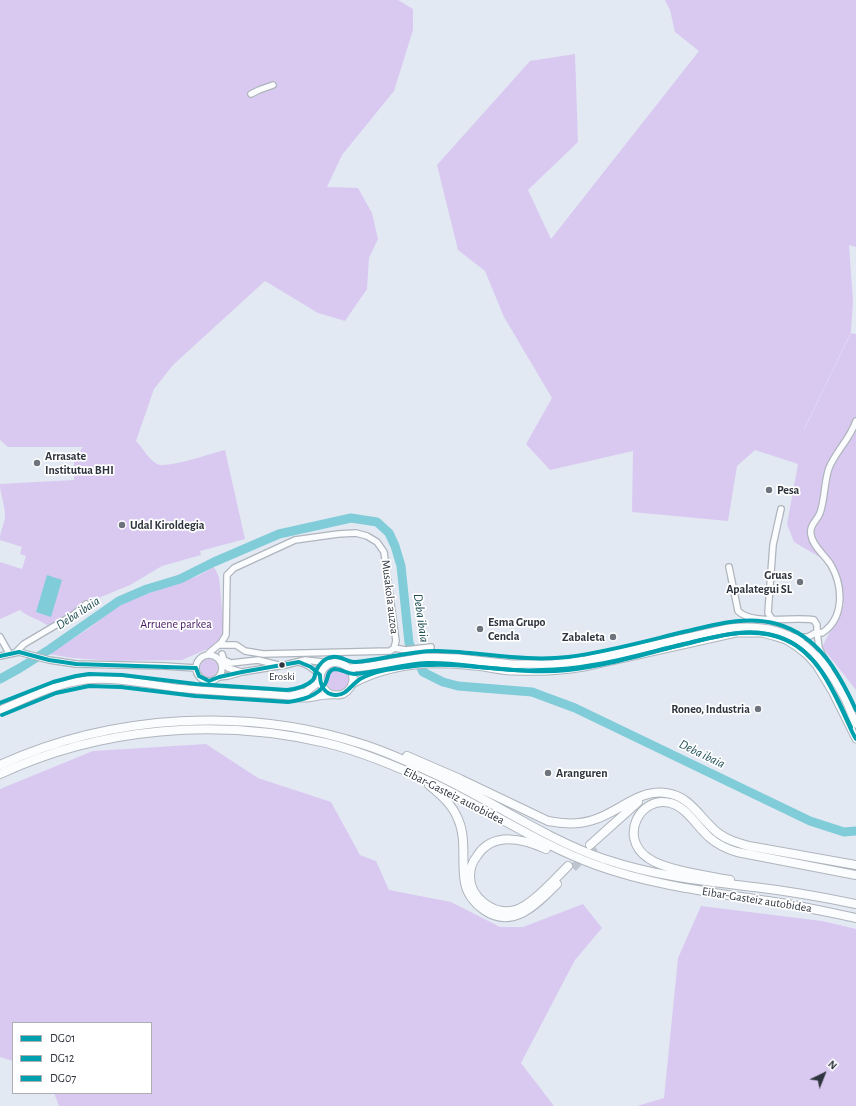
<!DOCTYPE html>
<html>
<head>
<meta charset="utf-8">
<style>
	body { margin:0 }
	#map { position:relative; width:856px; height:1106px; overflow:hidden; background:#e2e9f3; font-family:"Alegreya Sans",sans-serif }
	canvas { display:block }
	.legend { position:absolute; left:12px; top:1022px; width:140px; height:72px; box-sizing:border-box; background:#fff; border:1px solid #acaeb2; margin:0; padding:5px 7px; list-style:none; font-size:12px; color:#2f353e }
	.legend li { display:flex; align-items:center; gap:8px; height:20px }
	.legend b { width:20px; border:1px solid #acaeb2 }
	.north { position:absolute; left:804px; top:1054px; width:40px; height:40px; -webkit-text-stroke:3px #fff; paint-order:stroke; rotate:43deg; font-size:11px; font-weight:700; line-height:16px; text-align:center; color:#2f353e }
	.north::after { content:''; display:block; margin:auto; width:14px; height:18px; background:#2f353e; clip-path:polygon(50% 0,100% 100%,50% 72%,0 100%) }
</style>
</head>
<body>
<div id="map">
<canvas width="856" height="1106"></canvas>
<ul class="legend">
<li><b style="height:5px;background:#00a0ae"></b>DG01</li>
<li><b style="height:5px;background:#00a0ae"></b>DG12</li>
<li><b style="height:5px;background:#00a0ae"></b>DG07</li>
</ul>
<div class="north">N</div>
</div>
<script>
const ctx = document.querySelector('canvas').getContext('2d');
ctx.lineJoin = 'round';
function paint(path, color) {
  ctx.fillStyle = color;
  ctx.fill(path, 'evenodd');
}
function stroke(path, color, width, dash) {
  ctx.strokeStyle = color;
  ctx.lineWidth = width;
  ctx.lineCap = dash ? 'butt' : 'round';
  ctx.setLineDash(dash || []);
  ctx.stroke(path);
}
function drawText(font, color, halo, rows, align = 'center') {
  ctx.font = font + ' "Alegreya Sans",sans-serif';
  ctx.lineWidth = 3.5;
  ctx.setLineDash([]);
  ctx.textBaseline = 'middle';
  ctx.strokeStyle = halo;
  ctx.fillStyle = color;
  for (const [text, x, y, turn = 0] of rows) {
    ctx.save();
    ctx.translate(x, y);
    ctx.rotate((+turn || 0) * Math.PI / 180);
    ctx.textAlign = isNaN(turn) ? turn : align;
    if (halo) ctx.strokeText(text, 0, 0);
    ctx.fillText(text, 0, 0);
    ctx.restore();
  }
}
const green = new Path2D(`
	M0 0H398L413 9V30L394 91 342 155 327 187 358 188 372 213 378 239 369 258 367 289 345 321 318 313 265 281 173 365 154 389 136 441C143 448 148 459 157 464 166 469 213 453 225 450L245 539 200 551 201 555 162 566 130 585 96 599 94 596 82 604 73 614 61 617 55 623 47 625C38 619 28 617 20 610L0 619V562L22 569 26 556 20 554 22 547 0 540C0 532 3 526 5 519 6 507 0 495 0 484L74 480V459L83 447H8L0 440Z
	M665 0H856V247L849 245 853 301 851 332 805 427 803 435 805 428 851 333 856 334V690L822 647 844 605 828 562 794 542 787 524 798 464 755 450 737 466 728 521 632 512 633 451 550 470 526 444 552 398 504 317 485 271 458 250 437 165 530 61 575 54 578 142 528 190 551 239 699 51 675 32 670 10Z
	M214 567 219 577 224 631V637L214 646 182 660 115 661 72 658 49 654 88 629 121 603 198 576Z
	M200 668a9 9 0 1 1 18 0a9 9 0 1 1-18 0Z
	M337 665C339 666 344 667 345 669 355 678 346 695 333 693 330 692 327 689 325 688 322 671 321 672 337 665Z
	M206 744 258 778 331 802 360 855 376 861 389 890 451 902 500 927H523L583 904 602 928 575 960 521 1063 554 1106H59L54 1093H151V1023H13V1061L0 1057V789L93 751Z
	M701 906 822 921 856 929V1106H637L664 1098 678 958Z`);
const water = new Path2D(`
	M47 575 62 580 51 617 36 612Z`);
const river = new Path2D(`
	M0 679 20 668 50 649 119 601 147 589 180 579 214 562 279 534 351 518 377 522 389 533 395 546 401 566 409 643 423 672 443 682 458 686 532 692 575 708 810 821 844 832 856 831`);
const highwayTunnel = new Path2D(`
	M573 868 595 847`);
const minor = new Path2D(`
	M251 94 259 90 273 85
	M729 567 738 611C753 626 795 616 814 620L817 625V632L819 648 829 668
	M772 619 768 613 773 545 781 509
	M0 637 9 653
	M793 637H808L817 632 822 633C845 618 843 586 831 565 825 555 813 547 811 535 809 525 817 521 820 513 825 499 824 482 829 468 836 451 850 439 856 421
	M394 648 406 650 431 647
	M16 652 24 644 73 615 86 604
	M222 654 224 660 231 663 258 660 278 665
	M207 655C211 651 216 647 221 643L226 635 227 575 234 568 295 540 338 534 356 533 367 536 377 542 384 552 396 641 394 648 390 651 263 654 245 651 236 645H219
	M196 668a13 13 0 1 1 26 0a13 13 0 1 1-26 0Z
	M0 656 19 652 49 660 76 664 164 666 196 668
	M299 662C308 664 314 669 320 675
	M222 663 228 668 241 672
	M219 677 228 676 242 672 285 665 305 660 331 663`);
const major = new Path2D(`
	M349 668 364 667 425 657 459 658 512 664H552L586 660 729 628C790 621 818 647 845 699 849 707 852 716 856 724
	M352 684C389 664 434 661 474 666 488 667 501 671 514 671 538 672 561 671 584 667L736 633H762L773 636 786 640 797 647 807 655 816 665 832 691 856 739
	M293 695 306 692 320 681
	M0 710C28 698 55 684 86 680 116 677 146 684 176 688 214 692 251 693 289 696 292 697 297 698 301 698 310 699 319 695 328 695 334 694 338 696 343 694 349 691 353 685 353 679 353 674 350 669 346 666 327 653 308 680 330 694`);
const highway = new Path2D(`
	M407 756 460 779 548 821C563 824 578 825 593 820 618 813 638 789 666 793 691 796 700 819 718 833 727 840 738 843 749 846L856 865
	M0 765C112 714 248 706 365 745 390 753 415 765 439 776 495 803 546 839 604 859 655 876 701 881 754 887 788 891 822 897 856 904
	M0 774C101 727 217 718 326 743 364 752 403 769 439 786 492 812 541 845 596 865 651 885 710 892 768 901 797 905 827 912 856 918
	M429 785C441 795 452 804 458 819 467 839 461 862 465 883 467 894 475 904 484 910 513 930 537 904 557 884
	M590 845 638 802
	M546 849C524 839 493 831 477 856 473 861 470 869 470 876 470 897 493 916 515 910 531 906 556 878 568 866
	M730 880C709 876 664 870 648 858 618 838 640 795 670 803 687 807 697 827 710 838 718 845 727 849 737 852L856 875`);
const bus1 = new Path2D(`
	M0 656 19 652 49 660 76 664 196 668 199 676 209 681 219 677 242 672 299 662 311 667 320 675C320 685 324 694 335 695 346 696 351 685 360 679 374 671 391 669 407 667 461 659 514 676 568 670 605 666 641 655 677 646 712 638 751 624 786 640 816 653 831 686 844 714 848 722 851 731 856 739`);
const bus2 = new Path2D(`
	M2 715 56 693 89 686 121 687 195 696 288 702C301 700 317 697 325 684 329 678 326 672 334 669 342 669 347 674 355 674 379 672 402 664 427 663 448 662 469 666 490 668 507 670 524 671 541 670 590 670 637 655 684 644 715 637 747 626 779 637 818 650 834 692 851 727`);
const bus3 = new Path2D(`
	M0 703 53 682 76 676 89 674 122 675 196 684 287 690C296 689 306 687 313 680 315 677 315 674 316 671 319 664 325 658 332 657 341 655 348 663 356 662 384 660 410 650 438 651 483 652 523 662 568 657 607 652 646 641 683 632 714 625 746 615 777 624 819 636 839 673 856 710`);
const markers = [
	[37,463,4,"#6e747d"],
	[769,490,4,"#6e747d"],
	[122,525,4,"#6e747d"],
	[800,582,4,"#6e747d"],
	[480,629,4,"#6e747d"],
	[613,637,4,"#6e747d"],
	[282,665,3.5,"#2f353e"],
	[758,709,4,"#6e747d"],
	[548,773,4,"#6e747d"]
];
const busNames = [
	["Eroski",282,677]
];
const poiNames = [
	["Arrasate",45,456],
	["Institutua BHI",45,470],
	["Pesa",777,490],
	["Udal Kiroldegia",130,525],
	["Gruas",792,575,"right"],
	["Apalategui SL",792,589,"right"],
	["Esma Grupo",488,622],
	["Cencla",488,636],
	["Zabaleta",605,637,"right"],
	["Roneo, Industria",750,709,"right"],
	["Aranguren",556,773]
];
const streetNames = [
	["Musakola auzoa",390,597,83],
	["Eibar-Gasteiz autobidea",454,796,27],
	["Eibar-Gasteiz autobidea",757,900,9]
];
const parkNames = [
	["Arruene parkea",176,624]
];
const waterNames = [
	["Deba ibaia",78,613,-33],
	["Deba ibaia",421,618,82],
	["Deba ibaia",702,754,26]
];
paint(green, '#d9c9f1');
paint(water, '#80ccd8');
stroke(river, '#80ccd8', 9);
stroke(highwayTunnel, '#bec5cf', 8, [8, 4]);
stroke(minor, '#afb5bd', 8);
stroke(major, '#afb5bd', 9);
stroke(highway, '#afb5bd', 10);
stroke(minor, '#fbfcfd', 5.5);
stroke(major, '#fbfcfd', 7);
stroke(highway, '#fbfcfd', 8);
stroke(bus1, '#00a0ae', 4);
stroke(bus2, '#00a0ae', 4);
stroke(bus3, '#00a0ae', 4);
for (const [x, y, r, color] of markers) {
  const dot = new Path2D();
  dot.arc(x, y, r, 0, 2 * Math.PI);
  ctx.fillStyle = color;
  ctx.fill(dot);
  stroke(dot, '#fff', 1.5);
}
drawText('11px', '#2f353e', '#fff', busNames);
drawText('bold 12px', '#2f353e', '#fff', poiNames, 'left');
drawText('12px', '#2f353e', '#fff', streetNames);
drawText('12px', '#441561', '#fff', parkNames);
drawText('italic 13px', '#215056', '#fff', waterNames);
</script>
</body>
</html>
